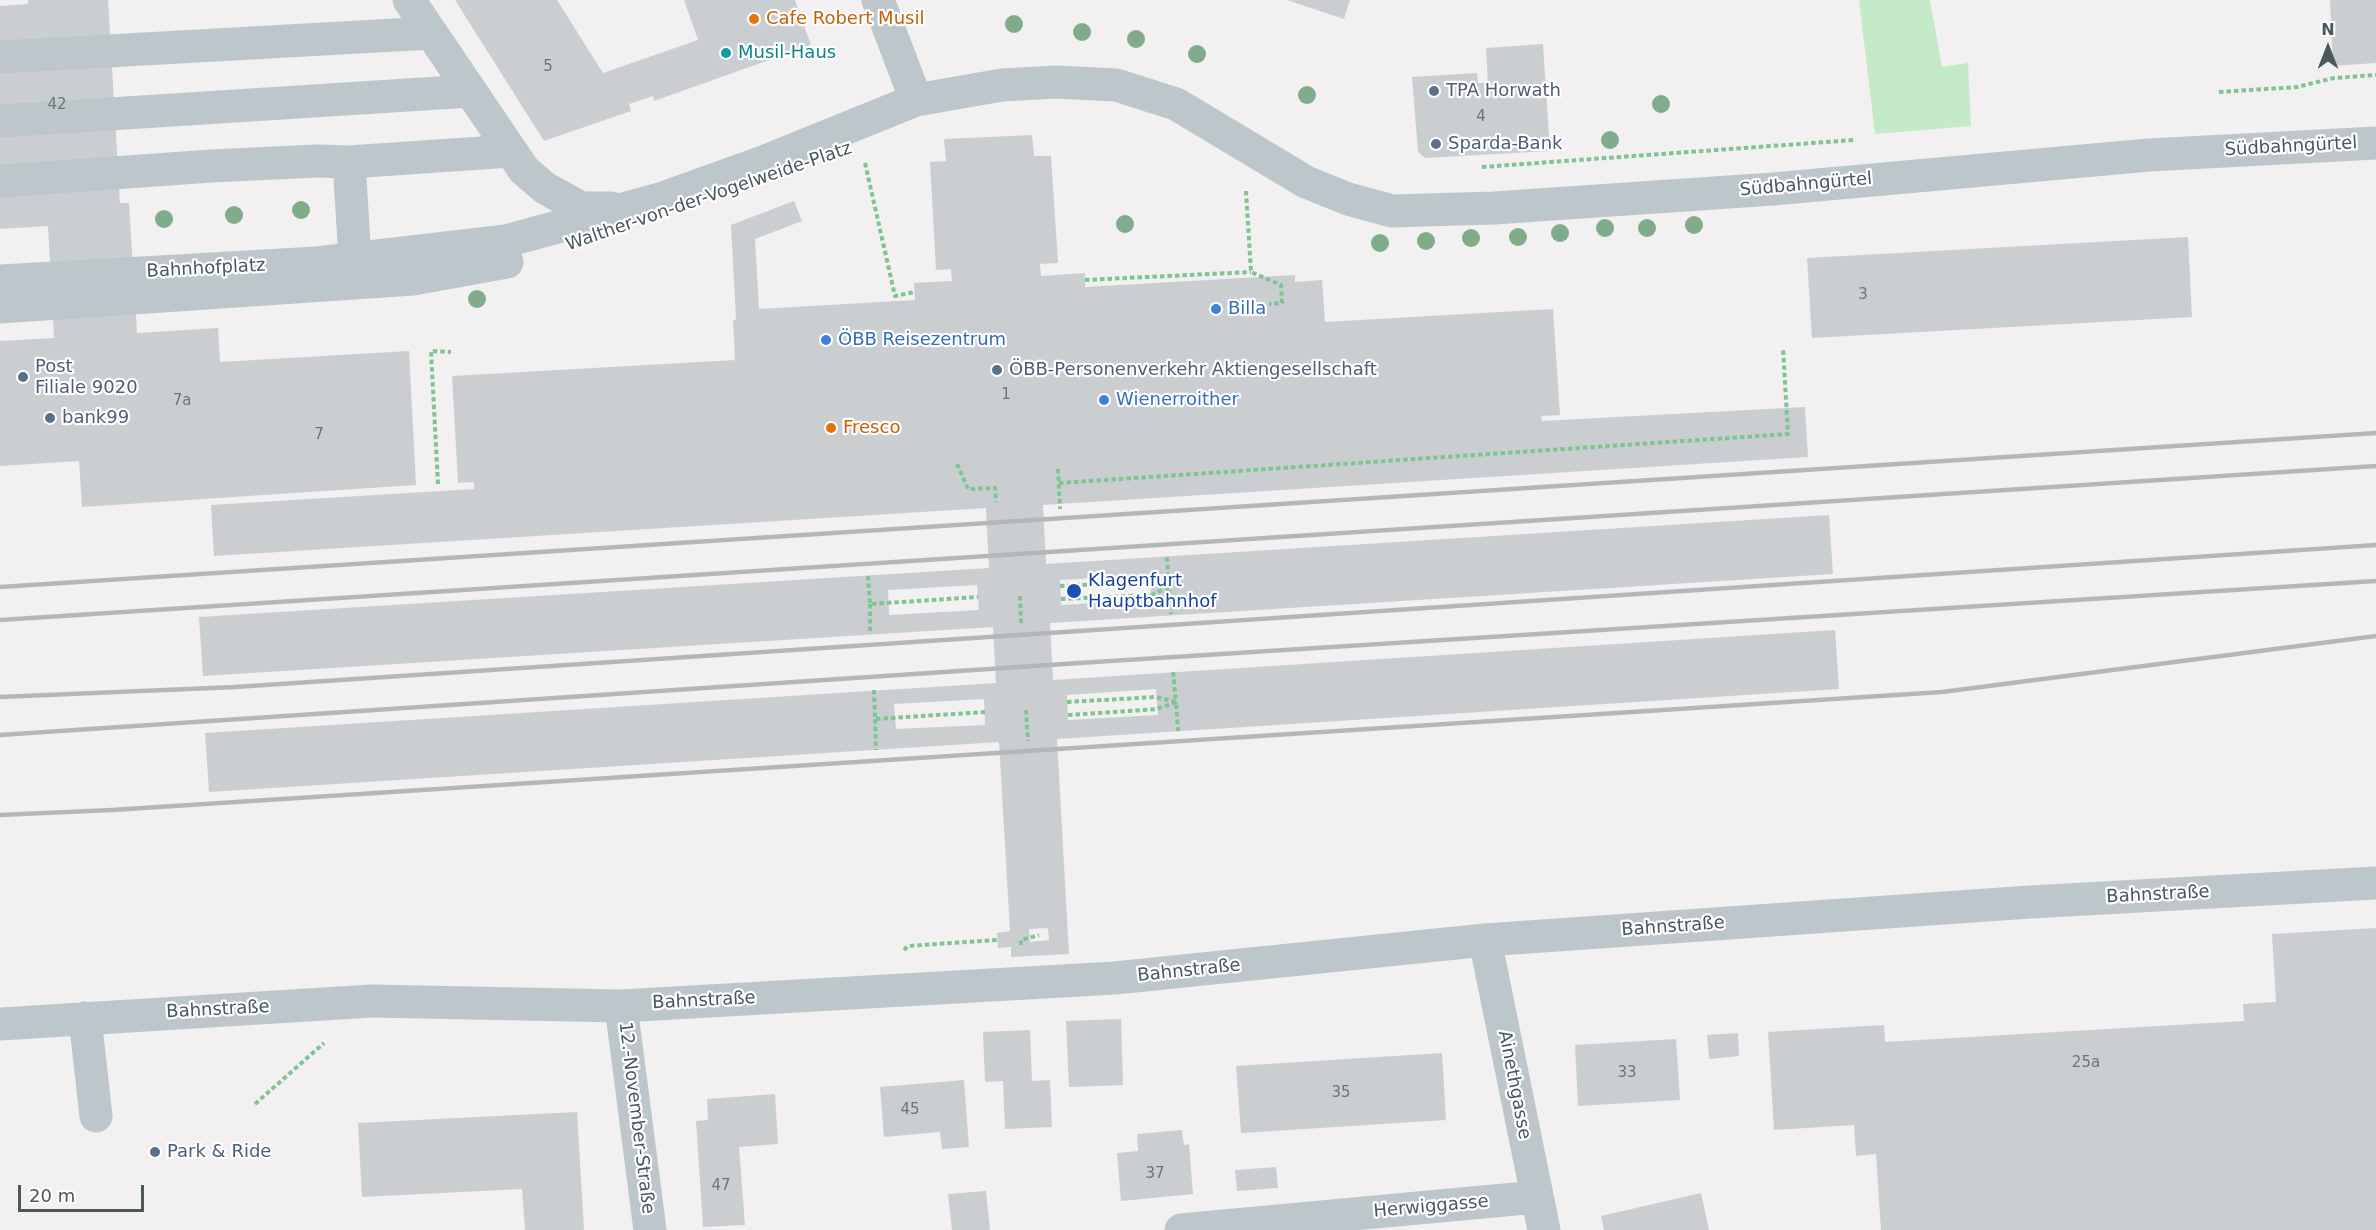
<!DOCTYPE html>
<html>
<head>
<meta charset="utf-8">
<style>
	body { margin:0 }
	#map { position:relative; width:2376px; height:1230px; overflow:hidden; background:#f2f0f0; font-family:"DejaVu Sans",sans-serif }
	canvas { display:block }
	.north { position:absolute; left:2298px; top:18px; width:60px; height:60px; -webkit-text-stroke:4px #fff; paint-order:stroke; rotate:0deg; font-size:16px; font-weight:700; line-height:24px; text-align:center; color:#4a575b }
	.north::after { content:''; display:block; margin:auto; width:21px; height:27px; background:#4a575b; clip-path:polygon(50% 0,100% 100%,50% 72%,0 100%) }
	.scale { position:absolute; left:18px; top:1185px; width:126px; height:27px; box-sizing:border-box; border:3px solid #4a575b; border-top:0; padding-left:8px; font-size:18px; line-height:21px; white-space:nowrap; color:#4a575b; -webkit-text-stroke:4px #fff; paint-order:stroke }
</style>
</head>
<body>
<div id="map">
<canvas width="2376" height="1230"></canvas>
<div class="north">N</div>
<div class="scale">20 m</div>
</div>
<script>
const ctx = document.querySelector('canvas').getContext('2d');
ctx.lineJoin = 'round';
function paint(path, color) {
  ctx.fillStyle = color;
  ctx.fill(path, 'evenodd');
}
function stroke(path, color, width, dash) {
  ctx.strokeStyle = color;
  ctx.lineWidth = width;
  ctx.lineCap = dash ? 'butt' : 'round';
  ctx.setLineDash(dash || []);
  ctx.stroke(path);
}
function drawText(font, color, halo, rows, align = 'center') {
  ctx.font = font + ' "DejaVu Sans",sans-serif';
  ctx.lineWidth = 4.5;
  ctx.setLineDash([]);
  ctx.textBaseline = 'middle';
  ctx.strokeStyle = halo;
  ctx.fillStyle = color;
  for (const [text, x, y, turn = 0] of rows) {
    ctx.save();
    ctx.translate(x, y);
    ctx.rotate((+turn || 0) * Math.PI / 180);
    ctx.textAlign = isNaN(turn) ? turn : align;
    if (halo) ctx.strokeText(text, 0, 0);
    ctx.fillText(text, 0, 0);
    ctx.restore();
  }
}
const green = new Path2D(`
	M1859 0H1930L1942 67 1968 63 1971 126 1875 134Z`);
const building = new Path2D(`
	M28 0H108L120 203H129L137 333 218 328 220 362 409 351 416 485 82 507 79 461 0 466V341L54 338 48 226 0 229V6L28 4Z
	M455 0H557L603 73 698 40 684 0H795L811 45 654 101 653 96 629 104 631 111 544 141Z
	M1287 0H1350L1344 19Z
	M2330 0H2376V63L2333 66Z
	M1543 44 1550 151 1425 158 1418 152 1412 77 1477 73 1478 83H1488L1486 48Z
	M1032 135 1034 156H1051L1058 263 1040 264 1041 276 1085 273V287L1295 275V282L1322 280 1325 322 1553 309 1560 415 1541 416 1542 421 1805 407 1808 457 1043 505 1046 564 1829 515 1833 574 1050 623 1053 680 1835 630 1839 689 1057 739 1069 954 1011 957V947L998 948 997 933 1010 931 999 742 209 792 205 733 996 683 993 627 203 676 199 617 989 568 986 508 214 556 211 505 474 489V482L458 483 452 376 735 360 733 320H736L731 225 794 201 802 221 755 239 759 309 915 300 914 283 952 281 951 269 936 270 930 162 946 161 944 139ZM1150 575 1151 600 1061 605 1060 580ZM977 585 979 610 889 615 888 590ZM1156 689 1158 715 1068 720 1067 695ZM984 699 985 725 896 729 894 704ZM1048 928 1049 940 1030 942 1029 929Z
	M2188 237 2192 317 1812 338 1807 258Z
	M2376 928V1230H1881L1876 1154 1856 1156 1854 1125 1774 1130 1768 1032 1884 1025 1885 1042 2244 1021 2243 1004 2276 1002 2272 934Z
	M1121 1019 1123 1085 1069 1087 1066 1021Z
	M1030 1030 1032 1081 1050 1080 1052 1127 1005 1129 1003 1081 985 1082 983 1032Z
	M1738 1033 1739 1056 1709 1059 1707 1035Z
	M1676 1039 1680 1100 1578 1106 1575 1045Z
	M1442 1053 1446 1120 1241 1133 1236 1066Z
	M964 1080 969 1147 942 1149 940 1132 884 1137 880 1087Z
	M775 1094 778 1144 739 1147 745 1225 703 1227 696 1121 708 1120 707 1099Z
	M577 1112 584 1230H525L522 1189 362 1197 358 1123Z
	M1182 1130 1184 1145 1189 1144 1193 1194 1121 1201 1117 1153 1138 1151 1137 1134Z
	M1276 1167 1278 1188 1237 1191 1235 1170Z
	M986 1191 990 1230H952L948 1194Z
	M1701 1193 1709 1230H1604L1601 1216Z`);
const path = new Path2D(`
	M2219 92 2297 87 2334 78 2376 75
	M865 163 895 296 915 292
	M1482 167 1854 140
	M1246 191 1251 272 1281 285 1282 303 1269 304
	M1085 280 1251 272
	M957 464 968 489 995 488 996 502
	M1058 469 1060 509
	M1059 483 1788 434 1783 348
	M438 484 431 351 451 352
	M868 576 870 604 978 597
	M1060 586 1150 582 1169 587 1167 557
	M1020 596 1021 624
	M1061 599 1151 595 1169 587 1171 614
	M870 604V633
	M874 690 875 719 985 712
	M1067 702 1156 697 1176 702 1178 731
	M1026 710 1028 741
	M1068 715 1157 709 1176 702 1173 671
	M875 719 876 750
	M1021 945V940L1039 935
	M904 950 908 946 997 940
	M255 1104 324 1043`);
const minor = new Path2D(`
	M409 0 524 170 545 188 581 208H611
	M878 0 916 100
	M0 57 431 33
	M0 121 470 91
	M349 162 355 259 371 273
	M0 181 211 166 317 161 349 162 511 151
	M0 281 317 263 506 241 660 199 763 162 916 100 1002 85 1056 82 1116 85 1176 104 1306 182 1348 199 1392 211 1494 208 1773 189 2149 155 2376 143
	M0 307 413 279 507 262
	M1485 940 1544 1230
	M621 1006 650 1230
	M85 1018 96 1116
	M0 1024 372 1001 621 1006 1115 978 1485 940 2030 902 2376 883
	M1181 1230 1537 1197`);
const rail = new Path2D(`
	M0 587 2376 433
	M0 620 2376 466
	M0 697 235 687 2376 545
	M0 735 1079 663 2376 581
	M0 815 112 810 1942 692 2376 636`);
const trees = [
	[1014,24],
	[1082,32],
	[1136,39],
	[1197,54],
	[1307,95],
	[1661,104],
	[1610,140],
	[301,210],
	[234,215],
	[164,219],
	[1125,224],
	[1694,225],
	[1605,228],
	[1647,228],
	[1560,233],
	[1518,237],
	[1471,238],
	[1426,241],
	[1380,243],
	[477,299]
];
const markers = [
	[754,19,6,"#e8710a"],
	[726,53,6,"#0f9aa8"],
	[1434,91,6,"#5c6f8a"],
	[1436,144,6,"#5c6f8a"],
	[1216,309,6,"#3f7fe0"],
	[826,340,6,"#3f7fe0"],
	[997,370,6,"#5c6f8a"],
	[23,377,6,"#5c6f8a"],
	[1104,400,6,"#3f7fe0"],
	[50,418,6,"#5c6f8a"],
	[831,428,6,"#e8710a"],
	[1074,591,8,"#1a4fb4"],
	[155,1152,6,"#5c6f8a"]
];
const numberNames = [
	["5",548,67],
	["42",57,105],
	["4",1481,117],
	["3",1863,295],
	["1",1006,395],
	["7a",182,401],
	["7",319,435],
	["25a",2086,1063],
	["33",1627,1073],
	["35",1341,1093],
	["45",910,1110],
	["37",1155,1174],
	["47",721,1186]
];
const foodNames = [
	["Cafe Robert Musil",766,19],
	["Fresco",843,428]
];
const cultureNames = [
	["Musil-Haus",738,53]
];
const serviceNames = [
	["TPA Horwath",1446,91],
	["Sparda-Bank",1448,144],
	["Post",35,367],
	["Filiale 9020",35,388],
	["ÖBB-Personenverkehr Aktiengesellschaft",1009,370],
	["bank99",62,418],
	["Park & Ride",167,1152]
];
const streetNames = [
	["Südbahngürtel",2291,147,-3],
	["Südbahngürtel",1806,185,-5],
	["Walther-von-der-Vogelweide-Platz",709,197,-19],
	["Bahnhofplatz",206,269,-3],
	["Bahnstraße",2158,895,-3],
	["Bahnstraße",1673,927,-4],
	["Bahnstraße",1189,971,-6],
	["Bahnstraße",704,1001,-3],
	["Bahnstraße",218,1010,-3],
	["Ainethgasse",1514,1085,79],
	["12.-November-Straße",636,1118,83],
	["Herwiggasse",1431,1207,-5]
];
const shopNames = [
	["Billa",1228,309],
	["ÖBB Reisezentrum",838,340],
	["Wienerroither",1116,400]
];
const transitNames = [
	["Klagenfurt",1088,581],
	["Hauptbahnhof",1088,602]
];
paint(green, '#c4eaca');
paint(building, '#caced1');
stroke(path, '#80c493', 4, [4.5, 3]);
stroke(minor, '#bdc7cb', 33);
stroke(rail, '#b3b7b9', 4.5);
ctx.fillStyle = '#80ac8b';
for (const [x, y] of trees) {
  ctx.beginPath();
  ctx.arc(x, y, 9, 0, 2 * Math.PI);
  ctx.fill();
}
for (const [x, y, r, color] of markers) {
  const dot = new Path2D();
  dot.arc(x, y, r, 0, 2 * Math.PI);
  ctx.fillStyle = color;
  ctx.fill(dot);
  stroke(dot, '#fff', 2);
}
drawText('15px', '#6a7578', null, numberNames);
drawText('18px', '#c56008', '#fff', foodNames, 'left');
drawText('18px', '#0d838f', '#fff', cultureNames, 'left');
drawText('18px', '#4e5e75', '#fff', serviceNames, 'left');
drawText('18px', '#4a575b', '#fff', streetNames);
drawText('18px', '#366cbe', '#fff', shopNames, 'left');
drawText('18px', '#164399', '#fff', transitNames, 'left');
</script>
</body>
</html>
